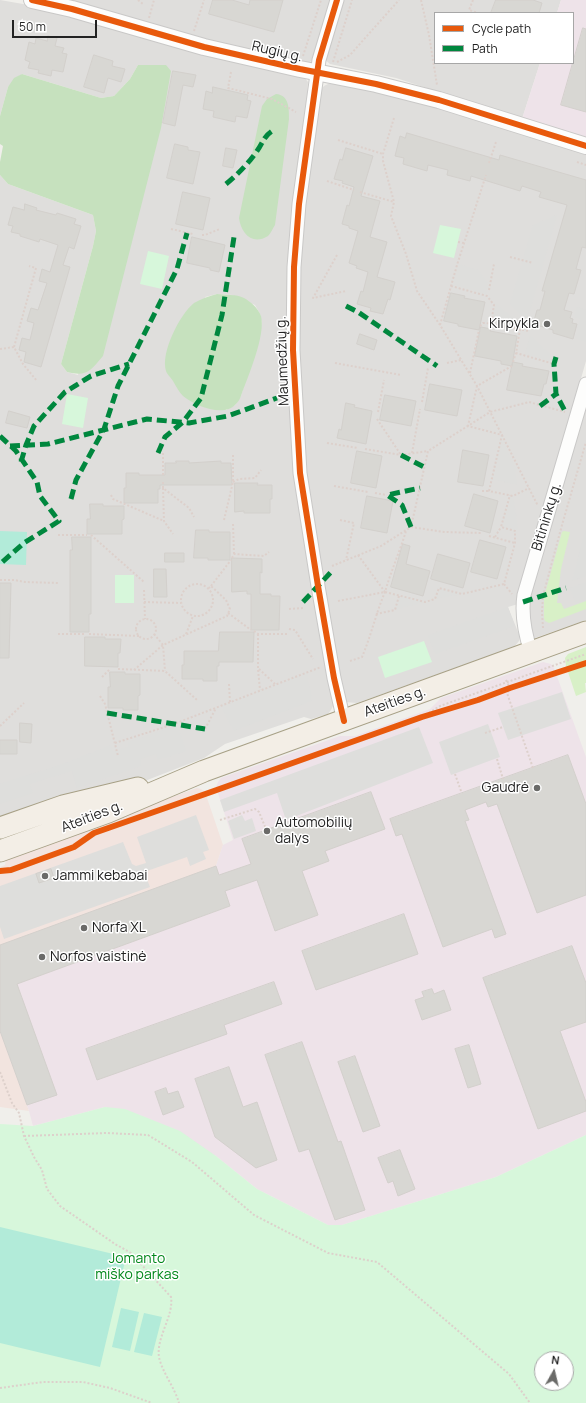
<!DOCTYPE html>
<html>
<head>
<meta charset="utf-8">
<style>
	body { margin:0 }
	#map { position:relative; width:586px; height:1403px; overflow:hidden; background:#f0efeb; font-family:Manrope,sans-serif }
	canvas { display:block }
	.legend { position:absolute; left:434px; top:12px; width:140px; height:52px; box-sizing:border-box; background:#fff; border:1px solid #a7a7a7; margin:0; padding:5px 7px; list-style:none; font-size:12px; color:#222 }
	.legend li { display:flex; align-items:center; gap:8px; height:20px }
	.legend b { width:20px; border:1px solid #a7a7a7 }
	.north { position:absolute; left:534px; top:1351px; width:40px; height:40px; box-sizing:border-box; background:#fff; border:1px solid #a7a7a7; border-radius:50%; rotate:8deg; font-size:11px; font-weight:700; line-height:16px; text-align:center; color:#222 }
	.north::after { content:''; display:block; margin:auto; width:14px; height:18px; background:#6a6a68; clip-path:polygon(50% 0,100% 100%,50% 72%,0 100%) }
	.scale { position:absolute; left:12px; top:20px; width:85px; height:18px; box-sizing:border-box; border:2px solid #222; border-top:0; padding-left:5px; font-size:12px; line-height:14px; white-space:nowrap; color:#222; -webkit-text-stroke:3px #fff; paint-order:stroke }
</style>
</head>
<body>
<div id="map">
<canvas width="586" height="1403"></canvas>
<ul class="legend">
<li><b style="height:5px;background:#e8590c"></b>Cycle path</li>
<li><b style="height:5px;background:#00873e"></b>Path</li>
</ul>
<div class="north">N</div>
<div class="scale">50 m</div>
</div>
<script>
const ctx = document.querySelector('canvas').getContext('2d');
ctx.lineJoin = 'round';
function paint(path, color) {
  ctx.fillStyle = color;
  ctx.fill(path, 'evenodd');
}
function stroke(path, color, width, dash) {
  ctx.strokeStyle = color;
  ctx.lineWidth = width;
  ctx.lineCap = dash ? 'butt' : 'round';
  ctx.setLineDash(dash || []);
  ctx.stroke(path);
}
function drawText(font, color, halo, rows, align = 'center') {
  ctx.font = font + ' Manrope,sans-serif';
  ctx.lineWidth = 3;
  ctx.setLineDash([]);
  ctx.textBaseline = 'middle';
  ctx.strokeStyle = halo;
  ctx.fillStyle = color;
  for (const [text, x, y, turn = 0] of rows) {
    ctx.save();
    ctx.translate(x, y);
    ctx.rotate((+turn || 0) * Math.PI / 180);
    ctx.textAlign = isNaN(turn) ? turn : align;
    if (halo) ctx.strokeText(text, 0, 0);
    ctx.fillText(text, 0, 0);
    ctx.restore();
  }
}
const residential = new Path2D(`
	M0 0 40 7 304 77 308 82 288 348 334 704 331 710 328 714 311 719 304 717 225 744 204 758 137 784 0 822V175L8 184 93 215 96 231 93 246 61 364 67 372 78 375 138 65 130 79 114 96 101 98 22 74 8 87 0 116ZM217 294 232 295 255 305 260 314 262 323 241 396 235 405 226 410 205 297Z
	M61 0H331L313 59 308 64 211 45Z
	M342 0H561L557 13H435V63H540L522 119 396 78 330 64 323 58Z
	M330 83 392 94 586 151V361L544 508 518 604 508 607 520 637 519 641 514 647 357 703 345 702 318 560 305 461 299 368V297L306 182 320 91 324 86Z
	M586 399V620L535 638 532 636 528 622 530 591Z`);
const commercial = new Path2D(`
	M197 788 201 789 205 792 223 845 216 866 230 906 18 984 22 997 0 1005V867L5 865 6 859 10 855Z
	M0 1031 27 1105 29 1111 0 1107Z`);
const industrial = new Path2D(`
	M561 0H586V138L522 119 540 63H573V13H557Z
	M543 662 551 664 554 668 586 757V1135L496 1177 342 1225H328L257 1189 216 1156 105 1107 33 1126 29 1111 0 1031V1005L22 997 17 984 230 906 216 866 223 845 233 840 216 787 218 782 221 778 340 736H355L430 709 441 698Z`);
const religious = new Path2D(`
	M557 215 527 321 510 304 533 225Z
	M459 264 478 270 488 284 486 294 453 284Z
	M496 304 522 327 493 322Z
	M577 307 586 310V342L575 338 580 319 574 317Z
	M530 336 557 361 556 363 525 354Z
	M501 438 516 470 515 474 517 485 492 479Z
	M510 495 513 496 518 527 515 531 501 527Z
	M586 528V576L572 581Z
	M586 582V601L576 604 570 588Z
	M439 588 462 594 435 599Z
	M399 596 425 602 395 610Z
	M508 607 515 626 435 654 428 635Z
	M307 673 312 701 234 731 221 706Z
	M562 692 571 719 508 740 498 713Z
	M488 724 500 757 451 775 439 742Z
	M177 725 186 751 158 760 156 754 141 759V766L77 788 72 771 30 784 33 793 0 804V784L65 763 111 745 113 751 128 747V742Z
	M419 727 433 763 286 820 277 793 224 812 220 800Z
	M196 815 209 850 203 852 206 859 190 866 187 857 144 872 150 887 4 939 0 927V886L123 842 132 864 136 866 146 863 137 837Z
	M242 815 245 821 252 818 256 831 234 839 228 821Z`);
const grass = new Path2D(`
	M564 531 570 532 561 569 557 603H561L564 609 586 601V609L549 623 545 621 544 618V597L562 532Z
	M586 647V683H585L586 692 576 696 566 666 565 658 568 654Z`);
const forest = new Path2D(`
	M138 65H166L171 71 161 128 103 356C90 371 87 377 67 372L61 364 93 246 96 231 93 215 8 184 0 175V162L3 146 0 144V116L8 87 14 78 22 74 101 98 114 96 130 79Z
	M276 94C289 95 289 108 289 119L275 225C273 228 271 233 268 236 252 246 241 233 239 218L262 106 267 99Z
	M217 294C226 295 236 294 244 298 251 302 258 308 261 316 266 335 248 376 241 396 240 399 238 402 236 404 224 418 195 406 183 396 179 392 176 386 173 381 171 378 167 374 166 371 160 353 180 314 194 303 201 299 209 296 217 294Z`);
const park = new Path2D(`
	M440 225 461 229 454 258 433 253Z
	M148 251 169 256 162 289 140 284Z
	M67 394 88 398 83 428 62 424Z
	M115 575H134V603H115Z
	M424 641 432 662 385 678 378 657Z
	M105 1107 125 1109 180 1131 216 1156 257 1189 328 1225H342L496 1177 586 1135V1403H0V1124L33 1126ZM542 1359H566V1383H542Z`);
const pitch = new Path2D(`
	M0 531 27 532 26 565 0 564Z
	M0 1227 126 1257 100 1367 0 1343Z
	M121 1308 139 1312 130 1351 112 1347Z
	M144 1313 162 1317 152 1356 134 1352Z`);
const building = new Path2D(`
	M213 0H232L249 5 250 0H283L274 32 209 14Z
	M496 0H533L542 3 539 13H491Z
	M583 28 586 29V112L561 105Z
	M48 36 57 38 55 46 64 48 62 53 67 54 63 72 52 70 51 76 38 73 39 70 28 68 30 62 25 60 29 42 35 44 36 38 47 41Z
	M94 55 113 61 112 66 125 69 121 82 108 78 104 93 84 87Z
	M173 71 196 75 193 87 183 85 175 126 163 123Z
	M213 87 248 95 247 100 251 101 247 118 236 116 235 122 213 117 214 111 203 109 206 91 212 93Z
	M407 133 499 160 500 155 586 180V248L582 247 576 269 581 270 574 294 569 293 564 310 572 312 570 318 573 319 572 323 577 324 573 339 553 333V330L533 324 537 310H540L545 291H542L567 205 539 197 541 192 522 186 520 191 471 176 470 181 447 175 448 170 428 165 427 171 403 164 404 158 395 156 400 136 405 138Z
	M175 144 188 147V150L200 152 193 184 167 178Z
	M226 148 237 150 233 168 223 166Z
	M346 148 373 156 361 196 380 201 370 237 387 242 377 277 395 282 390 300 388 299 383 314 370 311 371 308 357 304 361 291 363 292 368 272 356 268 357 266 349 263 358 231 349 228V226L342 224 347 205 349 206 354 187 342 183 343 181 334 179 340 159 342 160Z
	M183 192 210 198 203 230 176 224Z
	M25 204 37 208 36 210 56 215 57 213 76 219 74 224 81 226 74 249 69 247 63 265 70 267 41 367 24 362 26 352 19 350 22 338 30 340 34 323 27 321 31 308 38 310 47 283 39 281 42 269 50 272 58 245 40 239 39 242 20 236V234L11 232 13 226 8 225 13 207 24 210Z
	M192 237 225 245 219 272 210 270V268L187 263Z
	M451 293 465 296 464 298 485 302 479 330 458 326V324L444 321Z
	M481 327 491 329 490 331 517 336 512 366 501 364V361L475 356Z
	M360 334 377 340 374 350 357 344Z
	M513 362 523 364 522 366 549 371 546 384H544L541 396 507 390Z
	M430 384 462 390 457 416 425 410Z
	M385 395 416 401 411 426 380 420Z
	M346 403 355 405 354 407 372 411 366 444 337 438 339 429 341 430Z
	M9 411 30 417 27 428 6 423Z
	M463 450 489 455 483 486 458 482Z
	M357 451 382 456 376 488 351 483Z
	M176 461H189V463L221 461V463H231L232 485H160V489H158V503H124V488H126V473H139V475H165V463H176Z
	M235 483H258L257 485H272V499H270V513H244V511L235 512Z
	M474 494 498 501 490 533 465 526Z
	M367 496 393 501 387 533 361 528Z
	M90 504H103V506H124V519L122 520V534H87V519H90Z
	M196 530H209V532H230V560H208V558H194Z
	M72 537H91V614H89V632H70V550H72Z
	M480 540 506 547 497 579 471 572Z
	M403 544 410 546 406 564 430 571 423 596 391 587Z
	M165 553H184V562H165Z
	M438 554 470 563 463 588 431 579Z
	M232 558 262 559V573L260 572V594H271V596H280L279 630H251V594H247V591L232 592Z
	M154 569H166L167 597H154Z
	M0 583H11L9 658H0Z
	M220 632H254L253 662H219V666H217V681H203V679H182V665H184V651H218Z
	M85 637H105V639H121L120 653H118V667L85 666Z
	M110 672H125V674H140V695L138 696V710H123V708H108V687H110Z
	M20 723 32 724 31 743 20 742Z
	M0 740H17V754H0Z
	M568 755 586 804V895L537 913 497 804 488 807 486 802 465 810 469 820 465 821 506 934 495 938 492 929 443 947 402 834 396 836 390 819Z
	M371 792 385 829 325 851 329 861 302 871 318 915 275 931 257 880 225 891 230 906 17 984 57 1095 27 1105 0 1031V945L216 866 219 875 251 864 242 839Z
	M51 869 54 878 39 883 36 874Z
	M404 914 418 954 316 990 302 951Z
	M572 946 586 983V1022L560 1031 586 1102V1111L538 1129 483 978Z
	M274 982 282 1004 224 1025 227 1034 97 1080 86 1049Z
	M432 989 434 994 444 990 451 1010 422 1020 415 1000 424 997 422 992Z
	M302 1042 338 1142 341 1141 365 1210 335 1220 309 1149 299 1152 265 1055Z
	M469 1045 481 1084 468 1088 455 1049Z
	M355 1056 380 1126 363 1132 338 1062Z
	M229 1067 243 1107 257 1102 277 1160 256 1168 215 1137 195 1079Z
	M166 1088 168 1094 178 1091 184 1107 163 1115 155 1092Z
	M400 1150 415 1189 398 1196 393 1181 388 1183 378 1158Z`);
const path = new Path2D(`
	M138 0 144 5
	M421 0 429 35 437 85
	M473 0 469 10 478 13
	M149 18 154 0
	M194 31 204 0
	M303 56 321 0
	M333 62 352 0
	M337 62 350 55 399 0
	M231 72 228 88 272 99 296 112
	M394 118 383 154V161L394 202 391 216 406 254 417 291 440 325 477 386 538 506
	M338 140 383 154
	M577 162 586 165
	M489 163 496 142
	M327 181 354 190
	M360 192 394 202
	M171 229 193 234
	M202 235H205L220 229
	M458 242 464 243
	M337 255 313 298 346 291
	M510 257 533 263
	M451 286 487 296 494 305 491 324
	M489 290 494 264
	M440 325 457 265 486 175
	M480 326 483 323H486L529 331
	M520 329 516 353 554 364
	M14 347 36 268 29 266
	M0 349 14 347 23 364 37 381
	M513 362 516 353
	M335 363 401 375
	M447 363 461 360
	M512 366 477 386 468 426 502 435 489 491 513 496 529 488
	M470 373 479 330
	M422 402 428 368
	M378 412 384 380
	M377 419 401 455
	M327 443 358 448
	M365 449 401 455 428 451
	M412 453 420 409
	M163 475V453
	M163 482V488L189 508 194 517
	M233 482 239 479 255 478 261 470
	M334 486 368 492
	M163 488 164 521 173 534
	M482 491H489
	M375 493 387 495
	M111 495 113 499 164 521
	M224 520 233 482V453
	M340 520 354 523 346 560
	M233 524 234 554
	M411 527 444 532 482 533
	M58 535H87
	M91 535 144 582
	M489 536 515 543
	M495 537 501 527
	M358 555 385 592C391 571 400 551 406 531
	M232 558 234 554 264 556 269 552
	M332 566 381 546 411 527 428 451 490 412 529 402 565 412
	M0 580H14L25 582 58 583
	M181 600a16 16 0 1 1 32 0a16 16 0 1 1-32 0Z
	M504 584 512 594
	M211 586 231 560
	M144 590 145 619
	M338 601 385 592 425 602 435 599 439 588 462 594 504 584 515 543V531L501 527 510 495
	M144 602 181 603
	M289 609 304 608
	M228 613 251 630
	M376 614 395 610 399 596
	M136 629a10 10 0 1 1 20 0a10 10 0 1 1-20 0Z
	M543 628 542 612 543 596 562 525 586 442
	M289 629 295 630 313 659
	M254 631 258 634H287
	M58 634H86
	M89 634 139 636
	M154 634 163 645 165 671
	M186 634 193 616
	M258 634V669L260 690
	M350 661 362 657C371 636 376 613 385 592
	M118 669 165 671 197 700
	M259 669 275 684
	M134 670 163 645 227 616 230 609 226 600 211 586 209 588
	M102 677 110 669
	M506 680 510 688 507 693 533 768
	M229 684 230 702
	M100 696 105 704 118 756
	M422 717 440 706 586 654
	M0 726 24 703
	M205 729 216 708
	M485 733 503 727
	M115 743 174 724 321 667
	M497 759 503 779
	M455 774 461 791
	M220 820 255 809 259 812 266 829
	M0 1072 12 1103 19 1113 24 1136 34 1157 42 1170 47 1189 60 1206 115 1244 131 1253 171 1297C174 1316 156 1337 159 1357 162 1372 175 1388 179 1403
	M24 1136 107 1133 148 1135 192 1162 254 1215 328 1253 377 1262 509 1374 530 1403
	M0 1388 43 1382H83L110 1388 152 1403`);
const minor = new Path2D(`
	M337 0 319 60 299 204 294 267 293 350 300 473 318 586 334 678 344 721
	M531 652C525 634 521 615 524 595L586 384`);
const tertiary = new Path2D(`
	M32 0 72 9 204 47 300 69 376 84 439 100 586 146`);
const primary = new Path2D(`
	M0 828 63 806 138 788
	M0 851 108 812 204 771 586 632`);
const quiet = new Path2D(`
	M226 184C238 174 248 164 257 151 263 143 263 137 272 131
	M346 306 358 312 437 366
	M556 357 554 364 556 394 566 413
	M540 406 556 394
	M0 436 16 451 37 482 40 496 59 521 24 543 0 564
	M10 446 48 444 147 419 189 423 228 416 277 398
	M158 453 165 437 183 422 201 398 222 315 234 237
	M401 455 424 467
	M21 462 26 445 34 426 65 392 91 376 129 364
	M71 499 76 480 104 429 118 386 177 269 187 233
	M411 527 402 505 387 495 420 488
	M303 602 333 570
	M523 602 566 588
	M107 713 205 729`);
const cycleway = new Path2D(`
	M32 0 72 9 204 47 300 69 376 84 439 100 586 146
	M337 0 319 60 299 204 294 267 293 350 300 473 318 586 334 678 344 721
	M0 871 11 870 74 847 94 833 211 792 422 717 478 700 510 688 586 663`);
const markers = [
	[547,324,4,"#6a6a68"],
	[537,788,4,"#6a6a68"],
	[267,831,4,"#6a6a68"],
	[45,876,4,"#6a6a68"],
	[84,928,4,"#6a6a68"],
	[42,957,4,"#6a6a68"]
];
const streetNames = [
	["Rugių g.",277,52,13],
	["Maumedžių g.",283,361,-92],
	["Bitininkų g.",547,517,-73],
	["Ateities g.",395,702,-20],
	["Ateities g.",92,817,-21]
];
const poiNames = [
	["Kirpykla",539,324,"right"],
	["Gaudrė",529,788,"right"],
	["Automobilių",275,823],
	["dalys",275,839],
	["Jammi kebabai",53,876],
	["Norfa XL",92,928],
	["Norfos vaistinė",50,957]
];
const parkNames = [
	["Jomanto",137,1259],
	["miško parkas",137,1275]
];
paint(residential, '#dfdedc');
paint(commercial, '#f2e4df');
paint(industrial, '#eee3e9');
paint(religious, '#dededc');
paint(grass, '#d8f0c7');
paint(forest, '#c6e1be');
paint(park, '#d7f7db');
paint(pitch, '#b2ebd9');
paint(building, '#d8d7d3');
stroke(building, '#d3d0cc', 1);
stroke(minor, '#c9c8c7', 15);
stroke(tertiary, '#c9c8c7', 18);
stroke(primary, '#a7a086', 23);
stroke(path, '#ddd0cb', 2, [2, 2]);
stroke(minor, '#fdfdfc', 13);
stroke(tertiary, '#fdfdfc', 16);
stroke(primary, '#f3eee6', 21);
stroke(quiet, '#00873e', 5, [10, 5]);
stroke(cycleway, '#e8590c', 6);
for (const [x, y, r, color] of markers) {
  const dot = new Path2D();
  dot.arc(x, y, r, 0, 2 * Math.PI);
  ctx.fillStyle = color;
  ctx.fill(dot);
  stroke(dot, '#fff', 1.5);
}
drawText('14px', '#222', '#fff', streetNames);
drawText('14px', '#222', '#fff', poiNames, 'left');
drawText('14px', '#02881b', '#fff', parkNames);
</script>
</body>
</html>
